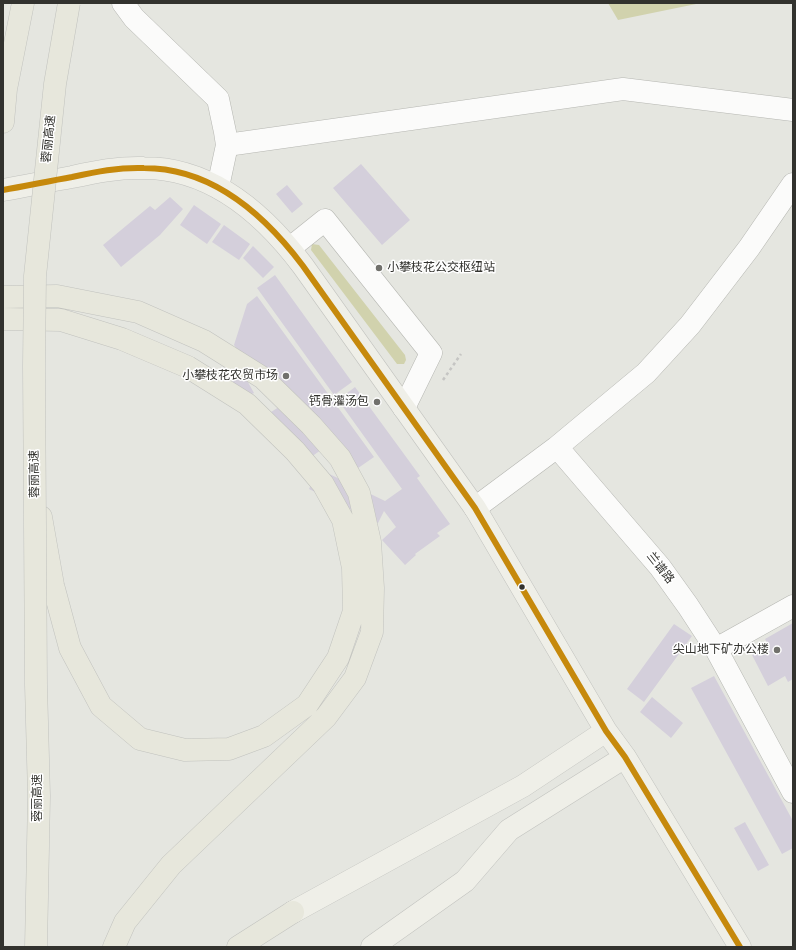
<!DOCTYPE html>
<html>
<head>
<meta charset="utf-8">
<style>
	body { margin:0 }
	#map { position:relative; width:796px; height:950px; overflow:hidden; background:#e5e6e0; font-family:Signika,sans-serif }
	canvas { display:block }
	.frame { position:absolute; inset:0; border:4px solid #32322e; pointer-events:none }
</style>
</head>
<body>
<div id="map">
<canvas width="796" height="950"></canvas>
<div class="frame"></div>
</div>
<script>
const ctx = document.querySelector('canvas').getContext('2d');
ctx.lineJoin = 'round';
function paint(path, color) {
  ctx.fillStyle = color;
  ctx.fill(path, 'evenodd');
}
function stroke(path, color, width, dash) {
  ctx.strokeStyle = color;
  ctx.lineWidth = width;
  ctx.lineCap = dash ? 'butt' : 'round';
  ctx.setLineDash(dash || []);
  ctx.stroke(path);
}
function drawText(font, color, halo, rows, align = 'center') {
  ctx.font = font + ' Signika,"Noto Sans SC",sans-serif';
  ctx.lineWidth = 3;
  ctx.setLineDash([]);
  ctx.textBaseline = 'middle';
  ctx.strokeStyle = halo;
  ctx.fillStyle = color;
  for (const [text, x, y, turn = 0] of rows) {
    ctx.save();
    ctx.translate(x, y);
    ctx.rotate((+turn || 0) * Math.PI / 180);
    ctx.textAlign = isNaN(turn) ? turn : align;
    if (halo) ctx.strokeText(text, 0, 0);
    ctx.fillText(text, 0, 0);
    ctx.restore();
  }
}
const green = new Path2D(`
	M608 3H701L618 20Z
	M312 244 319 245 405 355 406 360 404 364H397L311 250Z`);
const building = new Path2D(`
	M361 164 410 220 382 245 333 188Z
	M287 185 303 204 292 213 276 194Z
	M170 197 183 209 160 235 121 267 103 245 150 206 155 210Z
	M194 205 221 224 207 244 180 225Z
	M224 225 250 244 239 260 212 242Z
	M253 246 274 267 263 278 243 258Z
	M275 275 352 382 334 395 257 288Z
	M257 296 374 457 351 473 321 450 311 457 271 412 279 407 234 345 247 304Z
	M244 375 254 393 234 403 224 385Z
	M355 387 420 476 417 478 450 524 437 533 440 536 415 554 416 555 405 565 382 540 396 527 384 511 378 523 309 489 319 469 385 501 402 489 338 400Z
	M793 623V679L788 682 785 676 768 686 752 655 769 646 765 639Z
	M674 624 692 636 644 702 627 689Z
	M714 676 793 821V848L782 854 691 688Z
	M652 697 683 723 671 738 640 712Z
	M745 822 769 865 758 871 734 828Z`);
const path = new Path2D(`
	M443 380 461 354`);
const minor = new Path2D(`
	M123 3 134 18 218 99 225 132 227 145 218 187
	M227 145 623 89 793 110
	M290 248 325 220 431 353 404 408
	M557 447 646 373 690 325 749 248 793 184
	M475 508 557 447 660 567 688 606 716 649 793 792
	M716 649 793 606`);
const major = new Path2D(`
	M3 190C26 186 49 181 72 177 95 172 119 167 144 168 212 168 264 214 303 266L475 508 606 731 625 757 740 947
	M293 912 523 786 606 731
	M372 947 465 881 509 830 625 757`);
const highway = new Path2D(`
	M3 122 6 89 23 3
	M3 297 57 296 138 312 204 341 263 378 311 425 340 458 359 493 370 542 373 588 372 632 355 678 326 717 171 865 125 922 114 947
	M3 319 61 320 122 339 188 367 247 404 295 451 323 484 343 520 353 568 354 611 338 658 307 705 264 736 229 749 185 750 140 739 101 706 70 648 53 585 41 517
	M238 947 293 912`);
const highwayBridge = new Path2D(`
	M36 947 39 796 36 685 34 366 35 276 55 84 69 3`);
const bus1 = new Path2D(`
	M3 190C26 186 49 181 72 177 95 172 119 167 144 168 212 168 264 214 303 266L475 508 606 731 625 757 740 947`);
const markers = [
	[379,268,4,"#71716c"],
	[286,376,4,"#71716c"],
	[377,402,4,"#71716c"],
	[522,587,3.5,"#32322e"],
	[777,650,4,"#71716c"]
];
const streetNames = [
	["蓉丽高速",49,139,-84],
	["蓉丽高速",35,474,-91],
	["兰谱路",660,568,52],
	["蓉丽高速",38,798,-90]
];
const poiNames = [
	["小攀枝花公交枢纽站",387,268,"left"],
	["小攀枝花农贸市场",278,376],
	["钙骨灌汤包",369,402],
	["尖山地下矿办公楼",769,650]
];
paint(green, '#d1d2ad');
paint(building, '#d4cfdb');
stroke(minor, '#b5b6b1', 23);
stroke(major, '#c1c2be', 23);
stroke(highway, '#c1c2be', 23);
stroke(path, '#c5c5c3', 2.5, [3, 3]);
stroke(minor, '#fbfbfa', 22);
stroke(major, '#efefe8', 22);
stroke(highway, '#e7e7dc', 22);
stroke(highwayBridge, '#c1c2be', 23, []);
stroke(highwayBridge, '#e7e7dc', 22);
stroke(bus1, '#c6890c', 6);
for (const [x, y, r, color] of markers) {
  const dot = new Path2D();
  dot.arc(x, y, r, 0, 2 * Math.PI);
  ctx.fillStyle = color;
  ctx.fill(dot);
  stroke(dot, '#fff', 1.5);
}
drawText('12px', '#32322e', '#fff', streetNames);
drawText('12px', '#32322e', '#fff', poiNames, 'right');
</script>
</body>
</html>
